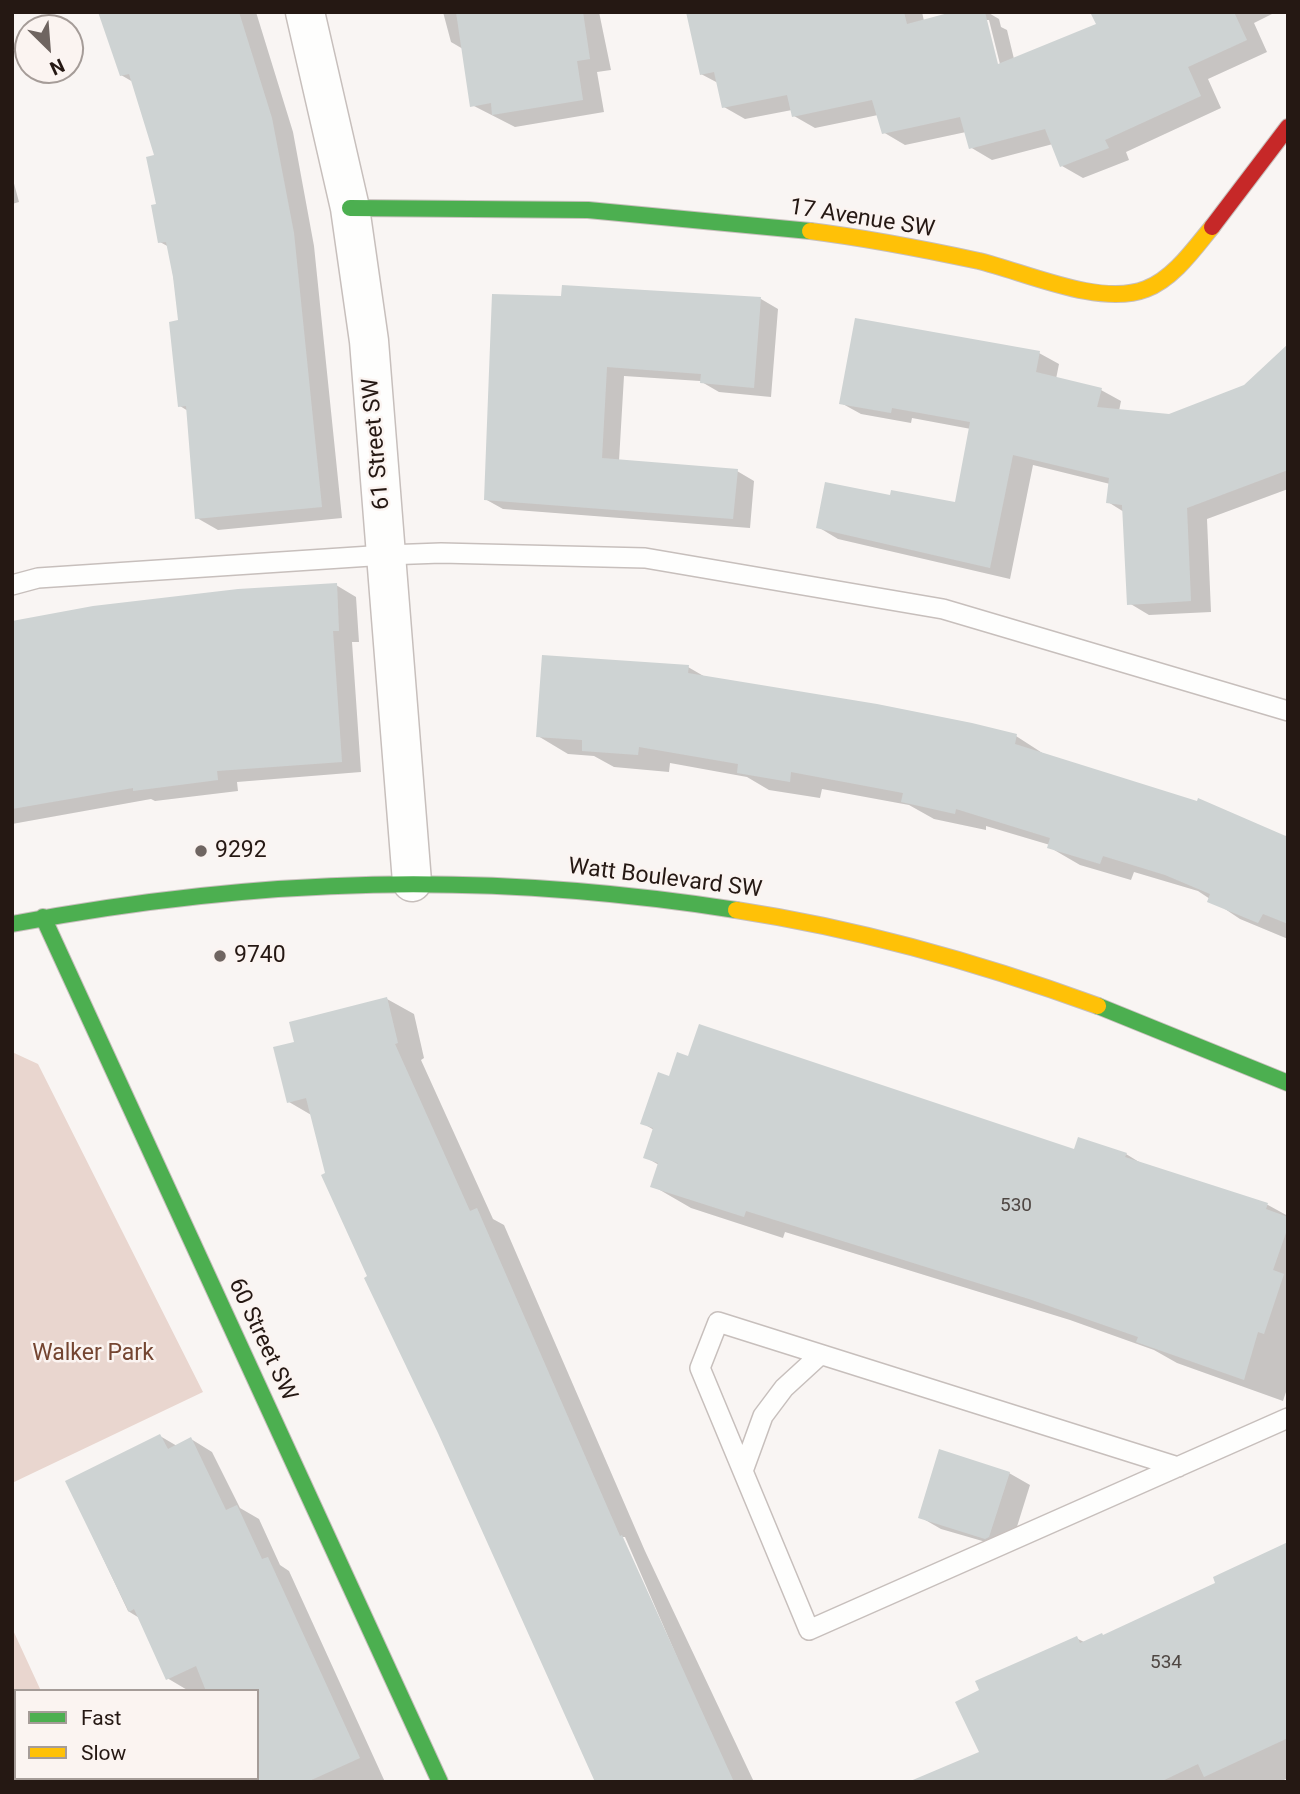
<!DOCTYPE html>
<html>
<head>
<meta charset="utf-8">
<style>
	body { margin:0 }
	#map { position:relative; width:1300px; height:1794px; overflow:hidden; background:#f9f5f3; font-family:Roboto,sans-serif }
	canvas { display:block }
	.frame { position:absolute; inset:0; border:14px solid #251813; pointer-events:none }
	.legend { position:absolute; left:14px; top:1689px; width:245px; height:91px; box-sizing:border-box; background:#fbf4f1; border:2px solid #a59c98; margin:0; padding:9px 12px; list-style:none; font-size:21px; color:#251813 }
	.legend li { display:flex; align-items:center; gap:14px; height:35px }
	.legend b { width:35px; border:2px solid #a59c98 }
	.north { position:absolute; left:14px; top:14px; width:70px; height:70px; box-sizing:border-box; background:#fbf4f1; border:2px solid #a59c98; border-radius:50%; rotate:155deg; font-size:19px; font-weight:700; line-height:28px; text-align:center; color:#251813 }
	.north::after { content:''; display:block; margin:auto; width:24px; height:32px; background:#6f6561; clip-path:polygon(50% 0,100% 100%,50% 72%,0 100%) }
</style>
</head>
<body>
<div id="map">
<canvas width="1300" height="1794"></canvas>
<div class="frame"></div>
<ul class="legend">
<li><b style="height:9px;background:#4caf50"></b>Fast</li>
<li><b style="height:9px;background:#ffc107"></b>Slow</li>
</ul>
<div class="north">N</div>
</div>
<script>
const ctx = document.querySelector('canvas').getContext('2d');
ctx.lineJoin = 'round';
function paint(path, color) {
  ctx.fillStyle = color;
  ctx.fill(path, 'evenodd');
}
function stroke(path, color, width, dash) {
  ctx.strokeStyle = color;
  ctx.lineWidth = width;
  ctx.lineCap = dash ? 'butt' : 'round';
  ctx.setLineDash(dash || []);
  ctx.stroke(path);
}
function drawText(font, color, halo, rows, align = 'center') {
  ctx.font = font + ' Roboto,sans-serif';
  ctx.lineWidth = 5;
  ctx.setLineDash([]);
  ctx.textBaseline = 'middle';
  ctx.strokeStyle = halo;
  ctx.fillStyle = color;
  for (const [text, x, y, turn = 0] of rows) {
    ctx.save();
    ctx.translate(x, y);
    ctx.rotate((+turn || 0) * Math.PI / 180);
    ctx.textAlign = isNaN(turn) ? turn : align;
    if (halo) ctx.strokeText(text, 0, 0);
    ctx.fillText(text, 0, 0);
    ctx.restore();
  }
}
const green = new Path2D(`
	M12 1052 38 1064 203 1392 12 1483Z
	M12 1628 41 1691H16V1778H81L83 1782H12Z`);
const shadow = new Path2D(`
	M99 12H256L293 132 314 246 342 518 218 530 197 518 188 411 180 406V322L169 247 160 242 156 157 133 82 121 75Z
	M443 12H599L611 70 597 72 604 112 515 127 472 105 463 49 451 42Z
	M688 12H922L924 21 958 12H987L999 19 1001 27 1007 30 1014 59 1098 25 1092 12H1276L1254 23 1267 52 1208 79 1221 108 1126 152 1129 160 1083 178 1062 166 1053 144 992 160 970 147 966 132 905 145 883 132 878 115 815 128 794 116 792 110 745 119 724 107 718 83 701 74ZM985 20H989L1002 72 999 73Z
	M12 176 19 202 12 204Z
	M493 296 761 299 778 309 771 397 719 392 700 381 624 376 619 461 737 471 754 481 750 528 503 509 485 499Z
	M1288 346V489L1207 519 1211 612 1149 615 1129 603 1124 512 1108 502 1110 484 1033 465 1010 579 838 539 818 527 892 497 957 504 971 429 912 418 911 423 861 414 841 403 1039 353 1059 364 1056 379 1101 390 1121 401 1119 411 1170 415 1245 387Z
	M336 585 356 597 359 642H352L361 772 237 782 238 791 155 801 151 799 12 824V623Z
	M688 667 707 678 1016 736 1047 756 1284 837 1288 834V939L1240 919 1198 891 1134 872 1131 880 1080 865 1049 847 1050 845 986 826V830L934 819 909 805 822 789 820 798 769 790 747 777 670 763 669 772 614 767 594 756 568 754 538 736Z
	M387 999 414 1014 424 1058 421 1060 493 1219 504 1225 645 1551 754 1782H601L369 1277 327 1174 313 1116 289 1102 296 1043ZM621 1537H625L679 1662Z
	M671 1078 1075 1151 1126 1154 1144 1165 1268 1205 1288 1216V1386L1283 1401 1177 1363 1154 1350 1070 1320 785 1232 783 1238 691 1208 653 1186 659 1165 645 1157 654 1130 642 1123Z
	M160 1436 177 1446 191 1439 212 1452 240 1508 259 1519 280 1565 289 1571 385 1782H200L199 1778H257V1691H189L167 1678 141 1619 128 1611 67 1482Z
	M1009 1473 1030 1485 1010 1549 941 1529 920 1517Z
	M1288 1544V1778L1280 1782H988L981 1753 1076 1638 1084 1642 1105 1636 1217 1584Z`);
const building = new Path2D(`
	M98 12H239L272 118 294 233 322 507 195 519 186 406 178 407 169 322 178 320 173 277 166 242 158 243 151 205 156 204 146 157 154 155 129 74 120 76Z
	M456 12H583L590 59 577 61 583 100 492 115 491 103 470 107Z
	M686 12H904L907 24 952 12H985L998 64 1096 24 1090 12H1234L1247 40 1188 67 1201 96 1105 140 1109 148 1060 167 1045 129 969 149 960 117 882 134 872 100 792 117 787 95 722 108 714 72 700 75Z
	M562 285 761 297 754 388 700 383 701 374 607 367 602 458 738 469 733 519 484 500 492 294 561 296Z
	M855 318 1040 351 1036 372 1102 388 1097 407 1169 414 1244 385 1288 344V470L1187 508 1191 601 1127 605 1122 505 1106 503 1109 478 1013 455 990 568 816 528 825 482 890 495 891 490 955 502 970 422 892 408 891 413 839 404Z
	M337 583 339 631H333L342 762 217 771 218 780 133 791V788L12 809V621L93 606 238 589Z
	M542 655 689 665 688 673 877 704 972 723 1017 734 1015 744 1197 801 1198 798 1288 837V924L1263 914 1258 923 1207 902 1210 894 1165 875 1103 856 1100 864 1047 848 1050 838 956 809 955 814 901 802 903 793 791 772 790 782 737 773 738 764 639 747 638 755 582 751V740L536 737Z
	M387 997 398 1043 395 1044 470 1211 477 1208 620 1536 622 1535 734 1782H595L438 1433 364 1278 367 1276 321 1175 325 1173 306 1098 287 1103 273 1047 294 1042 289 1022Z
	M699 1024 1074 1149 1078 1137 1127 1153 1125 1157 1268 1203 1266 1209 1288 1217V1227L1273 1270 1284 1274 1264 1334 1258 1332 1244 1380 1136 1342 1138 1337 1029 1299 746 1211 744 1217 650 1187 658 1163 643 1158 653 1128 640 1124 658 1072 669 1076 677 1052 688 1056Z
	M160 1434 168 1449 191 1437 226 1510 237 1505 262 1559 268 1557 360 1758 307 1782H257V1691H206L196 1666 166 1680 134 1609 129 1612 65 1481Z
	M939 1449 1010 1472 989 1537 985 1539 918 1518Z
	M1288 1542V1738L1204 1777 1198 1764 1160 1782H908L979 1752 955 1702 979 1690 975 1681 1077 1636 1080 1643 1102 1633 1103 1635 1215 1583 1213 1577Z`);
const lane = new Path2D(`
	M12 585 38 578 386 555 441 553 645 558 943 609 1288 711
	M1178 1467 718 1322 700 1368 809 1630 1288 1418
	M743 1471 763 1416 784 1388 820 1355`);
const street = new Path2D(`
	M305 12 350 208 369 341 412 882`);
const fast = new Path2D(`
	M350 208 588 210 810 231
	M43 917 440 1782
	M12 924C262 877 484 871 736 910
	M1098 1006 1288 1083`);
const slow = new Path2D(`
	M810 231C866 238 923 249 979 261 1025 272 1100 307 1146 289 1173 279 1194 249 1212 227
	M736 910C861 929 980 963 1098 1006`);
const jam = new Path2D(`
	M1212 227 1288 127`);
const markers = [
	[201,851,7,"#6f6561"],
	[220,956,7,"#6f6561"]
];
const numberNames = [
	["530",1016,1206],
	["534",1166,1663]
];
const streetNames = [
	["17 Avenue SW",862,219,9],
	["61 Street SW",377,444,-95],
	["Watt Boulevard SW",665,879,7],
	["60 Street SW",262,1340,65]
];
const poiNames = [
	["9292",215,851],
	["9740",234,956]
];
const parkNames = [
	["Walker Park",93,1354]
];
paint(green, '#e9d6cf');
paint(shadow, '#0003');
paint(building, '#ced3d3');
stroke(lane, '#c7bfbc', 22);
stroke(street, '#c7bfbc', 41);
stroke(fast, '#c7bfbc', 18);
stroke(slow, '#c7bfbc', 18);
stroke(jam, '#c7bfbc', 18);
stroke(lane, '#fefefd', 19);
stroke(street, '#fefefd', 38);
stroke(fast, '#4caf50', 16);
stroke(slow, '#ffc107', 16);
stroke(jam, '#c62828', 16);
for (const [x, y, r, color] of markers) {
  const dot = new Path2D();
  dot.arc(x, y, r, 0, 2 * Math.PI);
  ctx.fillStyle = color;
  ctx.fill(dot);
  stroke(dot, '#fbf4f1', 2.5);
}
drawText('19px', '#4f4743', null, numberNames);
drawText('23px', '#251813', '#fbf4f1', streetNames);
drawText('23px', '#251813', '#fbf4f1', poiNames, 'left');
drawText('23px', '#744531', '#fbf4f1', parkNames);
</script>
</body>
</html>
